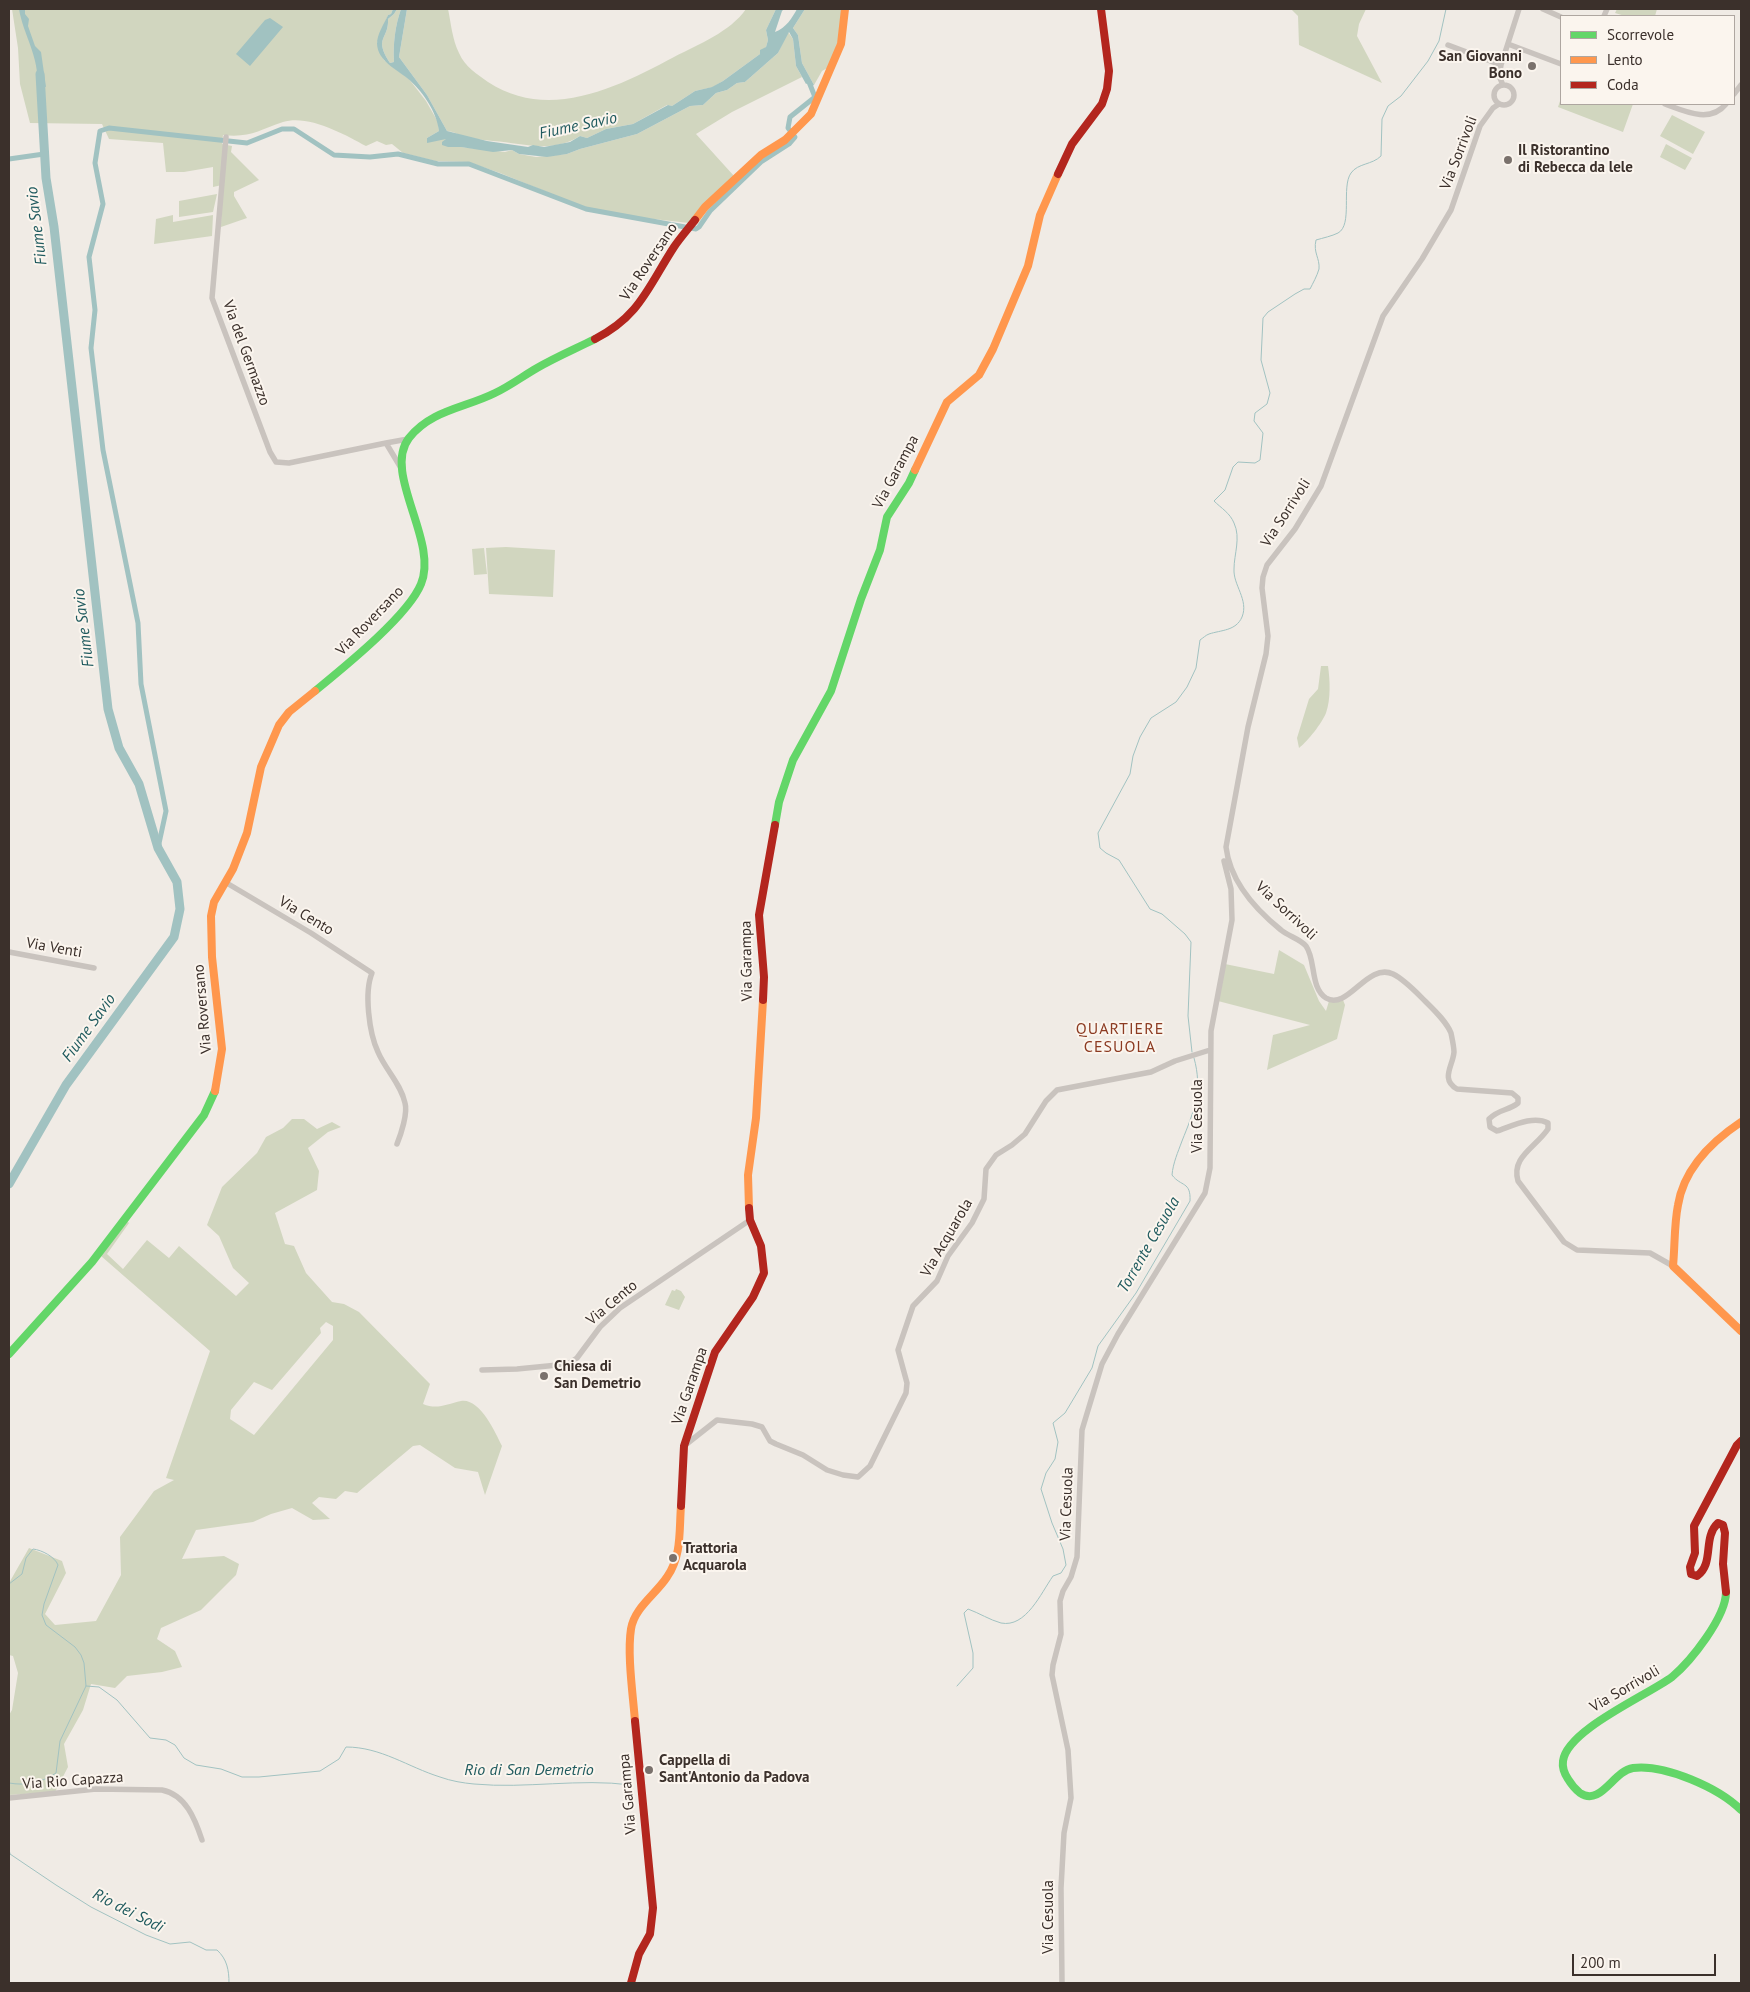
<!DOCTYPE html>
<html>
<head>
<meta charset="utf-8">
<style>
	body { margin:0 }
	#map { position:relative; width:1750px; height:1992px; overflow:hidden; background:#f0ebe5; font-family:"PT Sans",sans-serif }
	canvas { display:block }
	.frame { position:absolute; inset:0; border:10px solid #3b302b; pointer-events:none }
	.legend { position:absolute; left:1560px; top:15px; width:175px; height:90px; box-sizing:border-box; background:#fbf5ee; border:1px solid #aea6a0; margin:0; padding:6px 9px; list-style:none; font-size:15px; color:#3b302b }
	.legend li { display:flex; align-items:center; gap:10px; height:25px }
	.legend b { width:25px; border:1px solid #aea6a0 }
	.scale { position:absolute; left:1572px; top:1954px; width:144px; height:22px; box-sizing:border-box; border:2px solid #3b302b; border-top:0; padding-left:6px; font-size:15px; line-height:18px; white-space:nowrap; color:#3b302b; -webkit-text-stroke:4px #fbf5ee; paint-order:stroke }
</style>
</head>
<body>
<div id="map">
<canvas width="1750" height="1992"></canvas>
<div class="frame"></div>
<ul class="legend">
<li><b style="height:6px;background:#63d668"></b>Scorrevole</li>
<li><b style="height:6px;background:#ff974d"></b>Lento</li>
<li><b style="height:6px;background:#b3261e"></b>Coda</li>
</ul>
<div class="scale">200 m</div>
</div>
<script>
const ctx = document.querySelector('canvas').getContext('2d');
ctx.lineJoin = 'round';
function paint(path, color) {
  ctx.fillStyle = color;
  ctx.fill(path, 'evenodd');
}
function stroke(path, color, width, dash) {
  ctx.strokeStyle = color;
  ctx.lineWidth = width;
  ctx.lineCap = dash ? 'butt' : 'round';
  ctx.setLineDash(dash || []);
  ctx.stroke(path);
}
function drawText(font, color, halo, rows, align = 'center') {
  ctx.font = font + ' "PT Sans",sans-serif';
  ctx.lineWidth = 4;
  ctx.setLineDash([]);
  ctx.textBaseline = 'middle';
  ctx.strokeStyle = halo;
  ctx.fillStyle = color;
  for (const [text, x, y, turn = 0] of rows) {
    ctx.save();
    ctx.translate(x, y);
    ctx.rotate((+turn || 0) * Math.PI / 180);
    ctx.textAlign = isNaN(turn) ? turn : align;
    if (halo) ctx.strokeText(text, 0, 0);
    ctx.fillText(text, 0, 0);
    ctx.restore();
  }
}
const green = new Path2D(`
	M12 9H393L391 14 388 15 377 43 384 60 409 79 426 101 438 122 439 131 427 138 448 139V147H461L505 152 512 150 519 154 536 157 567 154 580 149 637 134 690 106 703 105 716 93 727 90 737 83 745 82 778 53 788 32 793 39 796 66 802 77 732 112 696 134 734 176 689 223 627 216 586 208 500 173 468 162 435 161 403 153 392 144 386 145 377 141 366 146C344 134 308 114 283 122 259 130 250 138 223 135L222 144 232 146 231 152 259 180 234 192V196L247 218 221 227 222 185 213 187V167L184 172H166L163 143 109 139 102 124 30 123 20 84 18 48Z
	M397 9H401C395 26 393 44 394 62L390 63C373 37 389 40 388 19L394 14Z
	M407 9H448C451 23 452 39 459 53 465 67 477 74 488 82 549 122 618 87 674 57 699 44 730 32 746 9H776L766 30 768 40 766 47 760 54 723 81 713 87 695 91 672 106 667 105 633 124 606 129 587 138 580 136C550 154 524 143 493 141 484 140 474 139 466 137 459 135 455 132 447 131L427 95 399 57Z
	M805 9H844L842 30 829 67 822 71 814 85 802 63 798 35 793 28Z
	M1291 9H1366L1359 24 1357 36 1382 83 1299 45 1298 16Z
	M1617 9H1657L1655 16H1625L1615 13Z
	M1561 98V104H1633L1623 132 1558 107Z
	M1672 115 1705 132 1693 154 1660 136Z
	M1666 144 1692 158 1685 170 1660 157Z
	M217 194 213 212 179 217V201Z
	M173 215V222L213 215 212 236 154 244 156 219Z
	M506 547 555 550 553 597 489 594 486 548Z
	M484 548 487 574 474 575 472 549Z
	M1321 666H1328C1330 680 1331 699 1326 713 1322 723 1308 741 1299 748L1297 738 1309 699 1318 689Z
	M1279 950 1304 965 1319 1001 1326 1011 1329 1001 1343 1000 1345 1005 1337 1039 1267 1070 1273 1035 1310 1025 1218 1001 1225 964 1274 974Z
	M292 1119H304L317 1129 332 1122 341 1127 328 1132 308 1148 319 1171 317 1190 275 1213 285 1244 294 1246 306 1273 332 1302 344 1304 359 1312 430 1384 423 1404C437 1410 447 1404 461 1401 480 1398 495 1432 502 1446L485 1495 478 1472 455 1468 420 1445 413 1446 357 1493 345 1491 336 1499 319 1497 312 1503 330 1519 313 1520 292 1508 271 1514 253 1522 196 1530 182 1559 224 1556 239 1564 236 1575 201 1610 161 1628 157 1639 175 1651 182 1667 162 1672 127 1676 115 1688 91 1684 83 1710 64 1744 68 1767 55 1792 9 1795V1715L12 1710 18 1673 13 1656 9 1655V1583L29 1548 62 1561 66 1573 45 1614 55 1625 96 1621 121 1575 120 1537 154 1491 174 1480 166 1478 210 1351 101 1256 126 1220 129 1223 107 1254 123 1269 147 1240 169 1258 179 1246 236 1296 249 1283 233 1268 219 1236 207 1225 222 1187 257 1153 266 1137 283 1128ZM326 1322 333 1326V1340L254 1435 230 1419 231 1410 254 1382 272 1390 321 1333 320 1328Z
	M676 1289 681 1291 685 1297 679 1310 665 1305 672 1290 675 1291Z`);
const water = new Path2D(`
	M19 9H25V14L29 19 28 26 35 46 41 52 46 87 37 85C40 58 23 34 19 9Z
	M393 9H397L394 14 388 19C389 40 373 37 390 63L394 62C393 44 395 26 401 9H407L399 57 427 95 447 131 487 141 528 147 533 145 544 147 570 142 580 136 587 138 606 129 633 124 668 105 672 106 695 91 712 87 723 81 760 54V50L766 47 768 40 766 30 776 9H784L782 11 775 32C786 28 792 18 797 9H805L793 28 798 35 802 63 814 85 810 87 808 83 806 84 796 66 793 39 789 32 778 53 745 82 737 83 727 90 716 93 703 105 690 106 637 134 580 149 567 154 547 157 519 154 512 150 493 152 461 147H448L442 145V142L446 139 427 143V138L439 131C437 112 422 90 407 78 396 69 378 61 377 44 377 34 384 24 388 15L391 14Z
	M270 18 283 27 250 66 236 54 265 20Z`);
const stream = new Path2D(`
	M1192 1052 1188 1016 1191 942 1185 934 1162 914 1150 909 1119 860 1106 853 1100 848 1098 833 1130 774 1133 756 1140 737 1151 718 1176 702 1187 687 1196 668 1200 640C1203 638 1206 635 1209 634 1221 630 1236 631 1242 617 1249 600 1233 585 1234 569 1234 554 1241 538 1234 523 1230 513 1221 508 1214 501L1225 490 1233 467 1238 462 1255 463 1260 460 1263 433 1254 421 1255 413 1267 404 1270 393 1261 360 1263 318 1268 312 1295 294 1304 289H1310C1313 283 1317 276 1319 269 1320 258 1313 253 1316 240 1323 238 1332 236 1338 233 1353 225 1341 187 1351 173 1358 163 1372 165 1381 156L1382 119 1388 106 1401 96 1428 61 1439 41 1446 9
	M9 1584 22 1574 26 1558 33 1549C42 1550 55 1557 58 1565L44 1604 42 1615 46 1625 75 1647 81 1655 84 1663 86 1686 60 1741 56 1773C41 1783 26 1786 9 1783
	M86 1686 99 1687 117 1700 150 1738 166 1740 175 1745 184 1758 196 1765 221 1769 242 1777H259L320 1771 339 1759 346 1747C381 1747 408 1767 440 1777 451 1781 463 1783 474 1784 526 1789 579 1778 631 1785
	M957 1686 973 1668V1653L964 1613 968 1609C979 1613 990 1620 1001 1623 1026 1628 1041 1593 1053 1576L1061 1573 1066 1565 1063 1549 1052 1523 1041 1489 1046 1473 1055 1459 1058 1442 1053 1423 1065 1413 1092 1368 1098 1346 1136 1293 1190 1201C1191 1181 1181 1187 1172 1175 1173 1163 1178 1152 1182 1141 1194 1111 1203 1090 1194 1058
	M9 1849 10 1854 56 1885 91 1907 146 1935 170 1944 190 1942 206 1950H217C227 1959 229 1970 229 1983`);
const canal = new Path2D(`
	M9 159 44 154
	M158 848 166 811 141 684 138 623 103 450 91 348 95 310 89 257 103 204 95 163 100 131 109 128 247 143 282 129H294L334 155 370 157 398 154 438 164H469L586 209 696 229 699 227 710 211 761 162 789 144 795 137 788 128 790 117 815 97 809 82`);
const river = new Path2D(`
	M9 1184 66 1085 174 937 180 909 177 882 158 848 139 784 119 748 108 709 54 227 46 178 40 74`);
const street = new Path2D(`
	M1543 9 1561 17
	M1604 16 1607 9
	M1508 44 1561 64
	M1448 45 1501 65
	M1503 85 1499 76 1501 65 1519 9
	M1494 95a10 10 0 1 1 20 0a10 10 0 1 1-20 0Z
	M1734 94 1741 85
	M1499 104 1493 108 1480 126 1451 210 1422 259 1383 316 1321 486 1295 529 1267 565 1263 577 1262 588 1268 636 1266 654 1248 727 1226 847C1230 881 1255 909 1281 930 1288 936 1300 939 1306 946 1316 960 1310 988 1326 998 1348 1011 1367 962 1393 974 1405 980 1416 992 1425 1001 1434 1010 1446 1021 1451 1033 1452 1038 1454 1047 1454 1052 1453 1066 1440 1079 1457 1089L1512 1093 1518 1098V1103C1508 1111 1499 1109 1489 1119L1490 1127 1497 1131C1512 1126 1533 1115 1548 1123V1129C1535 1148 1511 1157 1518 1181L1564 1242 1577 1250 1650 1253 1673 1266
	M1665 104C1684 111 1710 124 1726 104
	M226 137 212 298 270 452 276 462 289 463 386 443 401 468
	M386 443 408 439
	M225 882 311 933 372 973C364 992 369 1033 378 1052 385 1069 401 1084 405 1103 408 1113 401 1134 397 1144
	M9 952 94 968
	M482 1370 517 1369 568 1364 577 1358 600 1327 620 1308 750 1220
	M684 1446 717 1420 752 1424 762 1427 770 1441 776 1444 803 1455 827 1470 843 1475 858 1477 870 1466 906 1393 907 1383 898 1350 913 1306 937 1281 948 1256 972 1223 984 1199 986 1169 996 1155 1012 1145 1025 1134 1046 1101 1057 1090 1151 1072 1175 1061 1210 1050
	M9 1798 96 1789 162 1790C186 1795 195 1819 202 1840
	M1062 1983 1061 1888 1064 1833 1071 1798 1068 1750 1052 1675 1053 1665 1061 1634 1060 1601 1063 1591 1071 1577 1077 1557 1082 1430 1102 1364 1118 1334 1205 1193 1210 1168 1211 1031 1232 920 1231 889 1224 861`);
const fast = new Path2D(`
	M315 691C343 668 408 616 421 584 439 541 382 473 409 438 431 410 465 408 495 393 510 386 523 376 537 368 556 357 575 349 595 339
	M775 825 779 802 793 760 831 691 861 599 880 550 887 517 909 483 915 470
	M9 1354 92 1262 204 1115 215 1091
	M1726 1592C1726 1617 1691 1661 1672 1677 1646 1696 1567 1730 1563 1761 1562 1768 1564 1773 1568 1779 1571 1784 1575 1789 1580 1793 1601 1807 1613 1771 1633 1768 1665 1764 1719 1788 1741 1810`);
const slow = new Path2D(`
	M695 220 705 207 761 155 785 140 811 114 841 44 845 9
	M915 470 947 402 979 375 993 349 1028 266 1040 215 1058 174
	M215 1091 222 1049 212 957 211 916 214 902 233 869 247 833 261 767 279 725 289 712 315 691
	M1741 1122C1711 1142 1684 1168 1678 1205 1674 1225 1675 1246 1673 1266L1741 1331
	M749 1208 748 1175 756 1118 763 1000
	M635 1721C633 1695 627 1654 631 1629 634 1608 656 1594 667 1577 682 1556 679 1530 681 1506`);
const jam = new Path2D(`
	M1058 174 1072 144 1102 104 1107 89 1109 71 1101 9
	M595 339C640 316 648 287 674 247 680 238 688 229 695 220
	M763 1000 764 977 759 915 775 825
	M681 1506 684 1446 715 1352 753 1297 764 1273 761 1246 750 1220 749 1208
	M1726 1592 1723 1564 1725 1533 1723 1525 1718 1523C1702 1538 1715 1563 1697 1576L1691 1574 1690 1567 1695 1553 1694 1526 1737 1445 1741 1441
	M631 1983 639 1954 650 1934 653 1908 635 1721`);
const markers = [
	[1532,66,5,"#7a716c"],
	[1508,160,5,"#7a716c"],
	[544,1376,5,"#7a716c"],
	[673,1558,5,"#7a716c"],
	[649,1770,5,"#7a716c"]
];
const poiNames = [
	["San Giovanni",1522,57,"right"],
	["Bono",1522,74,"right"],
	["Il Ristorantino",1518,151],
	["di Rebecca da lele",1518,168],
	["Chiesa di",554,1367],
	["San Demetrio",554,1384],
	["Trattoria",683,1549],
	["Acquarola",683,1566],
	["Cappella di",659,1761],
	["Sant'Antonio da Padova",659,1778]
];
const streetNames = [
	["Via Sorrivoli",1459,153,-69],
	["Via Roversano",649,262,-56],
	["Via del Germazzo",246,353,70],
	["Via Garampa",896,472,-62],
	["Via Sorrivoli",1286,513,-57],
	["Via Roversano",370,621,-46],
	["Via Sorrivoli",1286,911,43],
	["Via Cento",306,916,31],
	["Via Venti",54,948,10],
	["Via Garampa",747,961,-91],
	["Via Roversano",203,1009,-95],
	["Via Cesuola",1198,1116,-90],
	["Via Acquarola",947,1238,-60],
	["Via Cento",612,1303,-40],
	["Via Garampa",690,1386,-71],
	["Via Cesuola",1067,1504,-88],
	["Via Sorrivoli",1625,1689,-30],
	["Via Rio Capazza",73,1781,-4],
	["Via Garampa",628,1794,-95],
	["Via Cesuola",1049,1917,-90]
];
const waterNames = [
	["Fiume Savio",578,126,-12],
	["Fiume Savio",37,226,-97],
	["Fiume Savio",84,628,-97],
	["Fiume Savio",89,1028,-54],
	["Torrente Cesuola",1149,1245,-60],
	["Rio di San Demetrio",529,1770],
	["Rio dei Sodi",128,1911,27]
];
const neighbourhoodNames = [
	["QUARTIERE",1120,1029],
	["CESUOLA",1120,1047]
];
paint(green, '#d1d6bf');
paint(water, '#a1c2c1');
stroke(stream, '#a1c2c1', 1);
stroke(canal, '#a1c2c1', 5);
stroke(river, '#a1c2c1', 9);
stroke(street, '#c9c3be', 5.5);
stroke(fast, '#63d668', 8);
stroke(slow, '#ff974d', 8);
stroke(jam, '#b3261e', 8);
for (const [x, y, r, color] of markers) {
  const dot = new Path2D();
  dot.arc(x, y, r, 0, 2 * Math.PI);
  ctx.fillStyle = color;
  ctx.fill(dot);
  stroke(dot, '#fbf5ee', 2);
}
drawText('bold 15px', '#3b302b', '#fbf5ee', poiNames, 'left');
drawText('15px', '#3b302b', '#fbf5ee', streetNames);
drawText('italic 16px', '#1f5a5e', '#fbf5ee', waterNames);
ctx.letterSpacing = '1px';
drawText('16px', '#8c3b22', '#fbf5ee', neighbourhoodNames);
ctx.letterSpacing = '0px';
</script>
</body>
</html>
